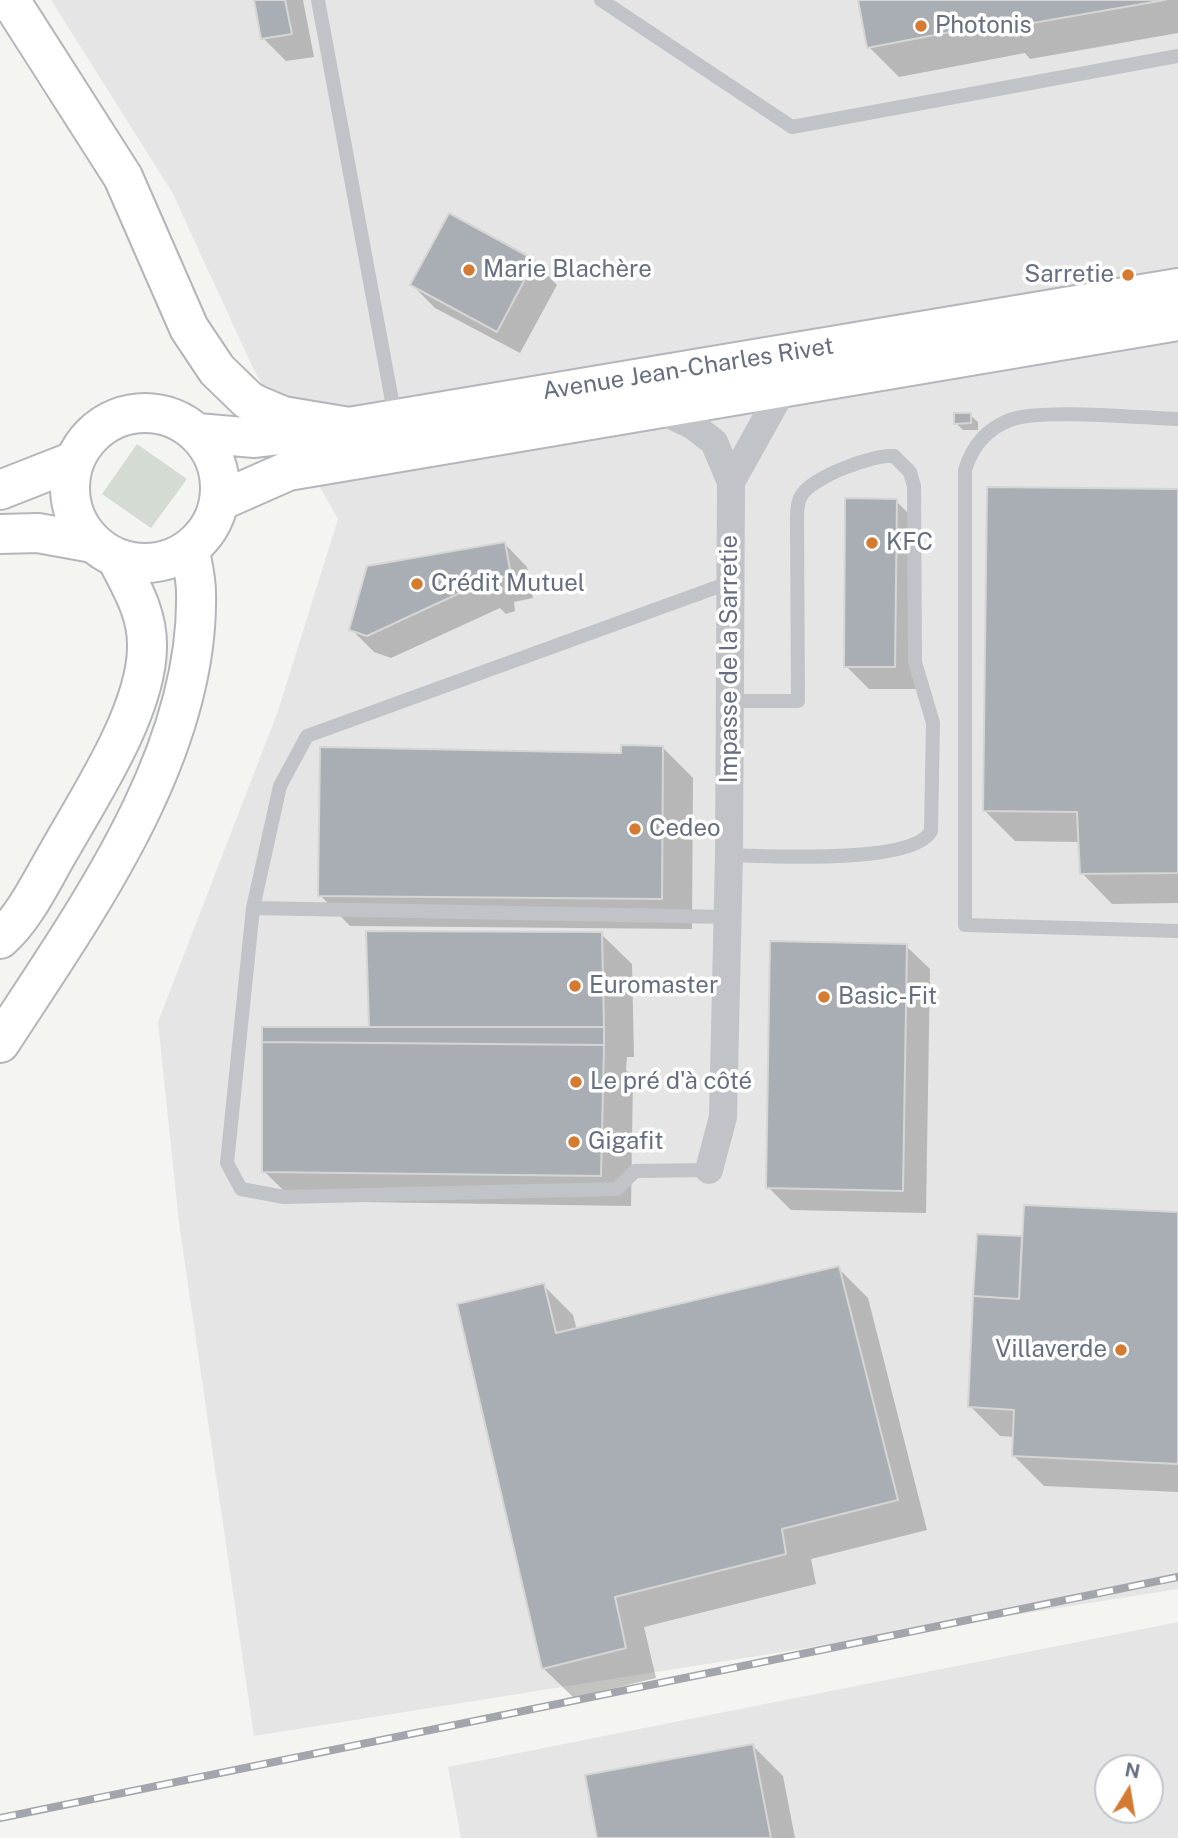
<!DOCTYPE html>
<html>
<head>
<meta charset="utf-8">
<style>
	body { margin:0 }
	#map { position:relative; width:1178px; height:1838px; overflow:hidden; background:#f4f5f1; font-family:"Public Sans",sans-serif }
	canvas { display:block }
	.north { position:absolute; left:1094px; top:1754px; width:70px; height:70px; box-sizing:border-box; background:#fff; border:2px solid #c2c5cc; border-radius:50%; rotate:11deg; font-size:19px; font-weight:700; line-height:28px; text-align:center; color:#666f80 }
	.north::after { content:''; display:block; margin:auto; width:24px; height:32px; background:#d47b31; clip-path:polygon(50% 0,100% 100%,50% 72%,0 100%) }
</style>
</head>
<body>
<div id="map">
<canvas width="1178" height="1838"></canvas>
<div class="north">N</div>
</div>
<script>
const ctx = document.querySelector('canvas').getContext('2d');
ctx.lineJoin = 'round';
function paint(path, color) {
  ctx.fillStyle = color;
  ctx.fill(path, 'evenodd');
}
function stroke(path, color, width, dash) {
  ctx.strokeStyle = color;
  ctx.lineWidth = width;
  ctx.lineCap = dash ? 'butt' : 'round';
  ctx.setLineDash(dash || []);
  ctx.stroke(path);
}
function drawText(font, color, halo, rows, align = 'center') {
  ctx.font = font + ' "Public Sans",sans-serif';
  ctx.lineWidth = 7;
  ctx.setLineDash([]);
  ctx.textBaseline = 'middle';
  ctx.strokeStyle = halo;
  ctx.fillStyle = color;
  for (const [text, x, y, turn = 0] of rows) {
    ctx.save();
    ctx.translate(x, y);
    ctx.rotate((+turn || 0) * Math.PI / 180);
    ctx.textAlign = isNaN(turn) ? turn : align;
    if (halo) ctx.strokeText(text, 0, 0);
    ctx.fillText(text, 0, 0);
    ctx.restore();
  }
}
const built = new Path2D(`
	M51 0H1178V1589L254 1736 179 1223 158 1022 278 711 338 519 253 368 172 192Z
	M1178 1622V1838H461L448 1767ZM1108 1768H1150V1810H1108Z`);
const green = new Path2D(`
	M137 444 187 479 151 528 102 494Z`);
const shadow = new Path2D(`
	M256 0H303L314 57 286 61 263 38Z
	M860 0H1178V33L1030 59 1025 53 899 77 869 47Z
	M450 216 534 262 557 285 520 353 435 308 412 285Z
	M970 415 978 422V430H963L956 423Z
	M1178 491V903L1112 904 1082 873 1080 842 1015 841 985 811Z
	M896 501 919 524 918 689H869L846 666Z
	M504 543 527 567 533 598 514 602 515 611 506 614 500 608 391 658 374 652 351 629Z
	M663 748 693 778 692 929 350 926 320 895 622 754Z
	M601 934 632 964 634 1057H627L626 1070 633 1077 631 1206 294 1201 264 1171 373 1029Z
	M906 946 930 969 926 1213 791 1210 768 1187Z
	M1178 1214V1492L1044 1486 1014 1456 1015 1437 1000 1436 970 1406 1021 1238 1024 1240Z
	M838 1268 868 1298 927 1530 811 1559 816 1584 644 1627 656 1678 574 1698 543 1668V1285L573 1315 577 1330Z
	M753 1746 783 1776 795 1838H598Z`);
const building = new Path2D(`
	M254 0H285L292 34 261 39Z
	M858 0H1165L998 29 997 23 867 48Z
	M449 213 535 260 497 332 410 285Z
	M954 413H971V423L954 424Z
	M987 487 1178 489V873L1080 874 1077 812 983 811Z
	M845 498 897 499 895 667H844Z
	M505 542 511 575 492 579V587L481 591 477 585 367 636 349 630 367 566Z
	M621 745 663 746 662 899 318 896 320 747 621 753Z
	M366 931 602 932 604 1027H369Z
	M770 941 907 944 903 1191 766 1188Z
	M262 1027H604V1045L262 1042Z
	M262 1042 604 1045 601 1176 262 1172Z
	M1024 1205 1178 1212V1464L1012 1456 1014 1410 968 1407 973 1296 1019 1299Z
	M977 1234 1022 1236 1019 1299 973 1296Z
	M839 1266 898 1500 782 1529 786 1554 615 1597 626 1648 542 1669 457 1304 544 1283 556 1333Z
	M753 1744 771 1838H597L585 1775Z`);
const service = new Path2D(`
	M318 0 395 417
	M601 0 792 127 1178 56
	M1178 419C1141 418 1040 408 1010 420 986 429 972 447 965 470V925L1178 931
	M729 855C766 856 913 865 931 831L933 723 915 662 914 486 910 472 894 456C873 454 812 477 801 496 797 503 797 511 797 518L798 701H730
	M253 908 727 917
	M709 1170 635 1171 617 1189 284 1197 241 1189 227 1163 253 908 280 786 307 736 731 582`);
const minor = new Path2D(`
	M658 409 692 425 714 442 731 482 729 855 723 1117 709 1170
	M731 482 784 387`);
const primary = new Path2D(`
	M70 488a75 75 0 1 1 150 0a75 75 0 1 1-150 0Z
	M197 433 255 438 349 427 1178 288
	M0 490 74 461
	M220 501 288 471 1178 321
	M0 534 38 533 93 543`);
const motorway = new Path2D(`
	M10 0 123 177 189 328 217 370 248 400 257 405 283 416 349 427
	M0 939C25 917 42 880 59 851 90 796 146 712 147 648 148 614 132 588 117 559
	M0 1043C85 912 200 755 196 592 196 578 192 564 190 550`);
const rail = new Path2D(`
	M0 1818 1178 1577`);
const markers = [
	[921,26,7,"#d47b31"],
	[469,270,7,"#d47b31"],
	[1128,275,7,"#d47b31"],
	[872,543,7,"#d47b31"],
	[417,584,7,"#d47b31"],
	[635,829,7,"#d47b31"],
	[575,986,7,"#d47b31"],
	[824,997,7,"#d47b31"],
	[576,1082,7,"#d47b31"],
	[574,1142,7,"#d47b31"],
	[1121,1350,7,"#d47b31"]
];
const poiNames = [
	["Photonis",935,26],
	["Marie Blachère",483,270],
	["Sarretie",1114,275,"right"],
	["KFC",886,543],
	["Crédit Mutuel",431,584],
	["Cedeo",649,829],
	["Euromaster",589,986],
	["Basic-Fit",838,997],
	["Le pré d'à côté",590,1082],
	["Gigafit",588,1142],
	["Villaverde",1107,1350,"right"]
];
const streetNames = [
	["Avenue Jean-Charles Rivet",688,369,-9],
	["Impasse de la Sarretie",730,659,-90]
];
paint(built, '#e5e5e5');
paint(green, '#d4dbd3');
paint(shadow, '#0003');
paint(building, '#a9aeb5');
stroke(building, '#d5d6d4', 2);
stroke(primary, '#b4b6ba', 42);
stroke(motorway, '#b3b5b9', 42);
stroke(service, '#c0c3c7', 14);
stroke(minor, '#c0c3c7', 28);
stroke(primary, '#fff', 38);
stroke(motorway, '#fff', 38);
stroke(rail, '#a2a5ab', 8);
stroke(rail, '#fff', 5, [16]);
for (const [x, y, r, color] of markers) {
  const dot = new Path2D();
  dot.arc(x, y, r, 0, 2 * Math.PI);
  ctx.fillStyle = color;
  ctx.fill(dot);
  stroke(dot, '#fff', 2.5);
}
drawText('24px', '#666f80', '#fff', poiNames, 'left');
drawText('24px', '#666f80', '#fff', streetNames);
</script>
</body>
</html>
